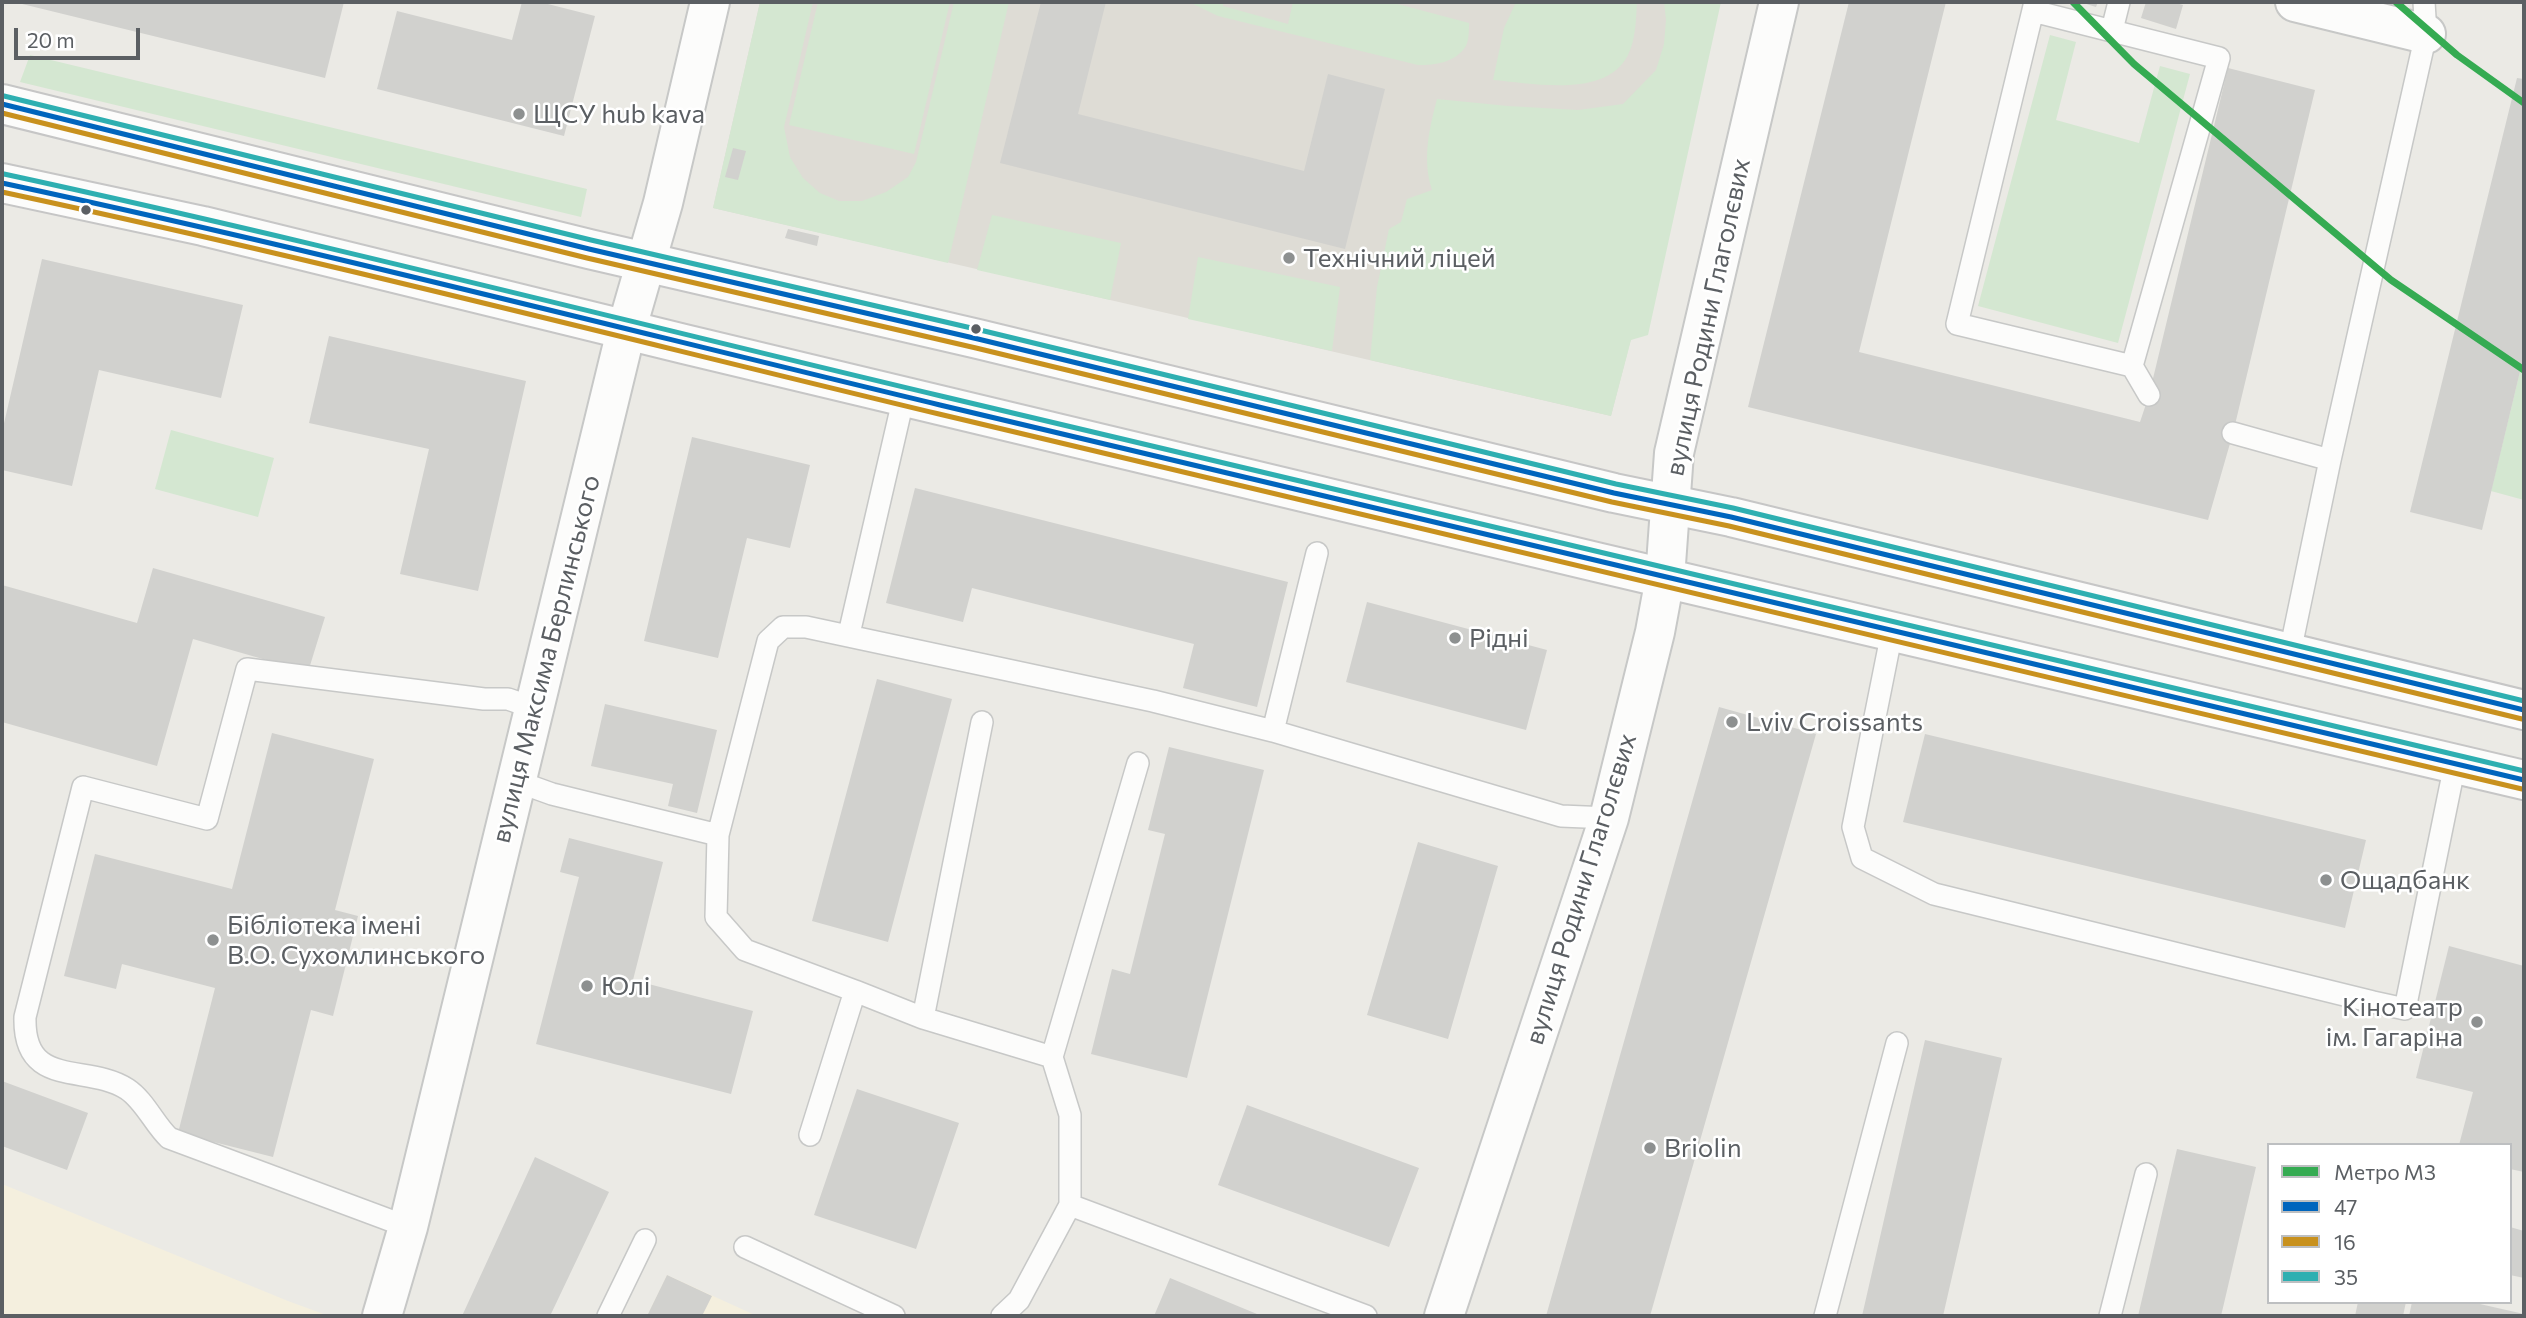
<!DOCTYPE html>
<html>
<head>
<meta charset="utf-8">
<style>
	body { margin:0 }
	#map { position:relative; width:2526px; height:1318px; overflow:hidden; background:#ebeae5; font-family:Commissioner,sans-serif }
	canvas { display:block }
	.frame { position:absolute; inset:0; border:4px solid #5b5f63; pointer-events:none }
	.legend { position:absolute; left:2267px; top:1143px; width:245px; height:161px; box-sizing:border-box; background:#fff; border:2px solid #bdbfc1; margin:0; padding:9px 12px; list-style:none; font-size:21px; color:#5b5f63 }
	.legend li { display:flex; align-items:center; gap:14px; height:35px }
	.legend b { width:35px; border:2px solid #bdbfc1 }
	.scale { position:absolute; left:14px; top:28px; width:126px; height:32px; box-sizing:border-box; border:4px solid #5b5f63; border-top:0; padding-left:9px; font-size:21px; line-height:24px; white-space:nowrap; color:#5b5f63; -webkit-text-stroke:5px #fff; paint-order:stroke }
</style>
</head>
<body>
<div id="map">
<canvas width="2526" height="1318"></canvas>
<div class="frame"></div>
<ul class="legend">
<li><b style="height:9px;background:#35ab52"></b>Метро M3</li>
<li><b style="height:9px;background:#0065bd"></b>47</li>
<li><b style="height:9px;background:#c8911e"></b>16</li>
<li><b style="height:9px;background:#2eafb1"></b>35</li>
</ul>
<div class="scale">20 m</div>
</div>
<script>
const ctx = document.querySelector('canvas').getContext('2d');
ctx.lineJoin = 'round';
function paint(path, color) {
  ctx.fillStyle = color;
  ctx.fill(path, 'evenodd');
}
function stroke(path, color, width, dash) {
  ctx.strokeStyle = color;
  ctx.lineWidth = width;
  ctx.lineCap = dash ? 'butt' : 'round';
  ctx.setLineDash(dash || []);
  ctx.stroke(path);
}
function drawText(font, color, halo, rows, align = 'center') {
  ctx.font = font + ' Commissioner,sans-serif';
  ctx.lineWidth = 5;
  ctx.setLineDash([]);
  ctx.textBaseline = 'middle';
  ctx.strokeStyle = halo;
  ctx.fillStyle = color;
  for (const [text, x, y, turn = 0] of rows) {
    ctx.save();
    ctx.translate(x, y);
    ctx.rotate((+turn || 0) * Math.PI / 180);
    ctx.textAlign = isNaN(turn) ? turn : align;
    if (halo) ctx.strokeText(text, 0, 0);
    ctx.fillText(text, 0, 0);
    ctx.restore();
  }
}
const commercial = new Path2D(`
	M2 1184 288 1301 329 1316H2Z
	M667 1275 757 1316H647Z`);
const education = new Path2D(`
	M760 2H1718L1611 416 713 208Z`);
const green = new Path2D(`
	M760 2H813L784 127 790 157 803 178 820 193 839 201H862L886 192 908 177 916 162 954 2H1009L948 263 713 208Z
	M818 2H950L914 154 789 125Z
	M1189 2H1223V6L1288 24 1293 2H1390L1469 23C1469 29 1469 40 1466 46 1455 63 1435 65 1418 65L1218 16Z
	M1516 2H1637C1636 18 1636 39 1628 55 1606 99 1532 83 1493 80L1504 28Z
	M1664 2H1721L1648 335 1631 340 1611 416 1370 360 1377 287 1389 229 1401 222 1407 199 1432 190C1422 160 1429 129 1437 99L1508 106 1578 110 1623 104 1656 70 1664 44 1666 20Z
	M2050 35 2076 42 2056 120 2139 143 2160 66 2190 74 2118 343 1978 306Z
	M30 55 587 189 581 217 20 82Z
	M992 215 1121 243 1110 300 977 270Z
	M1198 257 1340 287 1332 351 1188 319Z
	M2524 355V500L2491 491Z
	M171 430 274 458 258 517 155 489Z`);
const building = new Path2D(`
	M14 2H344L325 78Z
	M522 2H540L595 16 564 136 377 89 397 11 512 40Z
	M1041 2H1106L1078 114 1304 171 1328 74 1385 89 1345 249 1000 163Z
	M1849 2H1946L1859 352 2140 422 2149 395 2228 68 2315 90 2233 433 2208 520 1748 407Z
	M2080 2H2098L2096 7Z
	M2146 2H2172L2183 5 2176 29 2141 18Z
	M2517 78 2524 79V355L2482 530 2410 512Z
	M733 148 746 151 738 180 725 177Z
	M788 229 819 236 817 246 785 238Z
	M42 259 243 305 221 398 99 370 72 486 2 470V432Z
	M329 336 526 381 478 591 400 574 429 449 309 423Z
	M692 437 810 465 790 548 747 538 718 658 644 641Z
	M915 488 1288 582 1257 707 1183 688 1194 644 972 588 963 622 886 603Z
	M153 568 325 617 308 672 193 639 157 766 2 722V585L137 623Z
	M1367 602 1547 650 1526 730 1346 682Z
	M877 679 952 699 888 942 812 921Z
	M605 704 717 730 697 813 668 806 673 784 591 766Z
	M1719 707 1816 734 1650 1316H1546Z
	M272 733 374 759 335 910 358 916 333 1016 311 1010 273 1157 178 1133 215 988 122 964 116 989 64 976 95 854 232 889Z
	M1925 734 2366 840 2345 928 1903 822Z
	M1169 747 1264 770 1187 1078 1091 1054 1112 969 1130 974 1165 834 1148 830Z
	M569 838 663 862 633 980 753 1011 731 1094 536 1044 579 877 560 872Z
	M1418 842 1498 866 1448 1039 1367 1015Z
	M2449 946 2524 966V1172L2510 1169V1145H2459L2473 1092 2416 1078Z
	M1925 1040 2002 1058 1943 1316H1862Z
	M2 1081 88 1113 67 1170 2 1146Z
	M857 1089 959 1123 916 1249 814 1215Z
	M1247 1105 1419 1168 1389 1247 1218 1185Z
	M2177 1149 2256 1167 2221 1316H2138Z
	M535 1157 609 1192 550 1316H462Z
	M2510 1227 2524 1231V1278L2510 1275Z
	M667 1275 712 1296 702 1316H647Z
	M1170 1278 1257 1314 1256 1316H1154Z
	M2358 1302H2406L2403 1316H2355Z
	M2412 1302H2471L2524 1314V1316H2409Z`);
const service = new Path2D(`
	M2035 2 1957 324 2132 366 2149 395
	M2033 11 2219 58 2132 366
	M2112 30 2119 2
	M2233 433 2330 460
	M1892 632 1853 827 1862 858 1934 894 2373 1002 2405 1009 2455 764
	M849 634 904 396
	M2290 652 2330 460 2426 34 2424 2
	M1273 731 1317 553
	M516 781 552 794 718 835 716 917 745 950 855 991 810 1135
	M718 835 768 641 783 627H806L1153 701 1273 731 1561 816 1609 818
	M855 991 923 1018 982 722
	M923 1018 1052 1057 1138 763
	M1070 1205 1366 1316
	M408 1227 169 1138C154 1124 145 1101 127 1089 87 1063 23 1090 25 1017L83 787 207 819 247 669 484 699H508L534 708
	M745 1247 894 1316
	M608 1316 645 1240
	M1002 1316 1019 1300 1070 1205V1115L1052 1057
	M1825 1316 1897 1043
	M2110 1316 2146 1174`);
const minor = new Path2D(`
	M2295 2 2426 34`);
const tertiary = new Path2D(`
	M382 1316 408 1227 626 331 663 203 710 2
	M1444 1316 1609 818 1655 632 1665 578 1674 453 1779 2`);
const secondary = new Path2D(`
	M2 104 589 249 978 339 1614 493 1731 517 2524 710
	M2 183 203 226 684 344 1596 562 2524 780`);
const bus1 = new Path2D(`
	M2 104 589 249 978 339 1614 493 1731 517 2524 710
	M2 183C316 250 627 330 940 405 1468 531 1996 656 2524 780`);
const bus2 = new Path2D(`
	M2 113 587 258 976 348 1612 502 1729 526 2522 719
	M2 192C316 259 627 339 939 414 1466 540 1994 665 2522 789`);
const bus3 = new Path2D(`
	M4 96 591 240 980 330 1616 484 1733 508 2524 701
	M4 174C318 242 629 322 941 396 1468 523 1996 647 2524 771`);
const metro1 = new Path2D(`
	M2073 2 2134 64 2391 280 2524 370
	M2396 2 2457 55 2524 103`);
const markers = [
	[519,114,7,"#8d9090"],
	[86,210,6,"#5b5f63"],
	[1289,258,7,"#8d9090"],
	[976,329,6,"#5b5f63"],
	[1455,638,7,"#8d9090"],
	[1732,722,7,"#8d9090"],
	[2326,880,7,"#8d9090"],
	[213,940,7,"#8d9090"],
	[587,986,7,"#8d9090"],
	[2477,1022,7,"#8d9090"],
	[1650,1148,7,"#8d9090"]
];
const poiNames = [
	["ЩСУ hub kava",533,114],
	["Технічний ліцей",1303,258],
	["Рідні",1469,638],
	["Lviv Croissants",1746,722],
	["Ощадбанк",2340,880],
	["Бібліотека імені",227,925],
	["В.О. Сухомлинського",227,955],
	["Юлі",601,986],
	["Кінотеатр",2463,1007,"right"],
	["ім. Гагаріна",2463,1037,"right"],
	["Briolin",1664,1148]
];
const streetNames = [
	["вулиця Родини Глаголєвих",1708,317,-78],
	["вулиця Максима Берлинського",546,659,-76],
	["вулиця Родини Глаголєвих",1581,889,-73]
];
paint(commercial, '#f4efde');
paint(education, '#dedcd5');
paint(green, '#d4e7d1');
paint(building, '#d1d1ce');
stroke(service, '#c7c8c7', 24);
stroke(minor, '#c7c8c7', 42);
stroke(tertiary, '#c7c8c7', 42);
stroke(secondary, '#c6c6c6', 42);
stroke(service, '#fcfcfb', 21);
stroke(minor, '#fcfcfb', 38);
stroke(tertiary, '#fcfcfb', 38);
stroke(secondary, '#fcfcfb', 38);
stroke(bus1, '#0065bd', 5);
stroke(bus2, '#c8911e', 5);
stroke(bus3, '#2eafb1', 5);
stroke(metro1, '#35ab52', 7);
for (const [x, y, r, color] of markers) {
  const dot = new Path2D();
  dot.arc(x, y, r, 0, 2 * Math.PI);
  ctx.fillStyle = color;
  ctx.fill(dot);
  stroke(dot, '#fff', 2.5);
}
drawText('26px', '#5b5f63', '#fff', poiNames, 'left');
drawText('26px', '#5b5f63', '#fff', streetNames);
</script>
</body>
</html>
